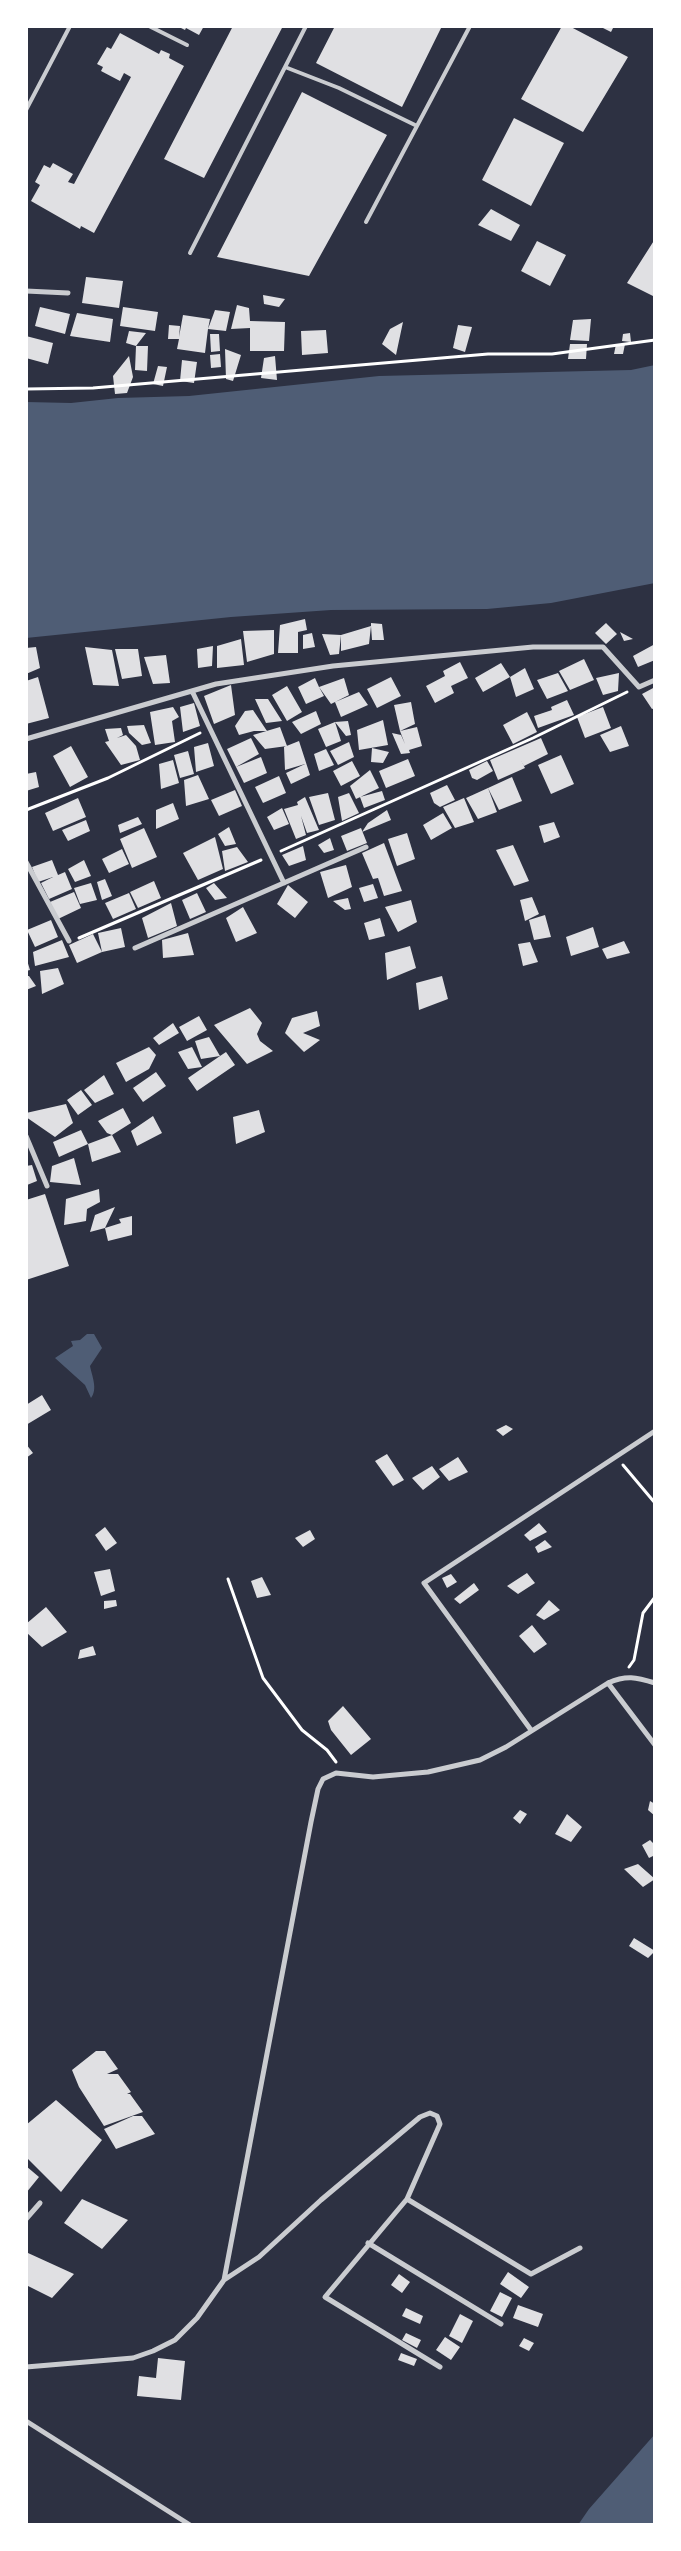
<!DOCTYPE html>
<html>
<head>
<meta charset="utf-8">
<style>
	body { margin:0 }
	#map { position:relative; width:681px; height:2551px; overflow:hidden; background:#2d3142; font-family:"Fira Sans",sans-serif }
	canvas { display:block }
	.frame { position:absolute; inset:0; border:28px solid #fff; pointer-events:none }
</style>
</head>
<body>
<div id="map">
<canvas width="681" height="2551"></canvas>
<div class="frame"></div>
</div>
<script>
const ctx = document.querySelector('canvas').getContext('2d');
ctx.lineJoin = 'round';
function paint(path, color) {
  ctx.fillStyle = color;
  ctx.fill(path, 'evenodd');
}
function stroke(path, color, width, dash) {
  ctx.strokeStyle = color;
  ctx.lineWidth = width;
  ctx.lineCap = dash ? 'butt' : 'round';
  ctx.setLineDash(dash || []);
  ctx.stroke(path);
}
const water = new Path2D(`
	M655 365V583L551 603 487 609 331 610 231 617 26 638V402L71 403 118 398 189 396 379 376 631 370Z
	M87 1334H94L102 1348 90 1366C92 1376 98 1389 91 1398L85 1385 55 1358 73 1346 71 1341 80 1340Z
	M655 2434V2525H578L589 2509Z`);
const building = new Path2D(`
	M177 26H204L199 35 186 28 185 30Z
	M233 26H283L204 178 164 159Z
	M335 26H442L402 107 316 63Z
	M562 26H569L628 57 583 132 521 99Z
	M599 26H614L611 32Z
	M120 33 159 54 161 50 170 54 169 58 184 66 94 233 81 226 80 229 31 201 40 185 35 182 44 165 50 168 53 163 73 174 68 182 74 184 131 77 124 73 120 81 101 71 103 67 97 64 107 47 111 49Z
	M302 92 387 135 309 276 217 257Z
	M514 118 564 143 531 206 482 180Z
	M491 209 520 225 511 241 478 225Z
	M655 239V297L627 283Z
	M537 241 566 255 550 286 521 271Z
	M86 277 123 281 119 308 82 303Z
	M263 295 285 299 279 307 264 304Z
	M237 305 249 308 250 321 285 322 284 351H250V328L231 329Z
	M40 307 70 314 65 334 35 326Z
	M123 307 158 312 155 331 120 326Z
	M215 310 230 312 226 331 208 329 205 353 177 349 179 339H168L169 325 180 326 179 337 183 315 210 319 208 329Z
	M77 313 113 319 110 342 70 336Z
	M591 319 589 341 570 340 573 320Z
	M403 322 396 355 382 344 390 329Z
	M458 325 472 327 465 352 453 348Z
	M326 330 328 353 302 355 301 331Z
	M129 331 146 333 136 346 126 343Z
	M630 333 631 342 622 341 623 334Z
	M210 334H219L220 351 211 352Z
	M26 336 53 343 48 364 26 358Z
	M570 344H587L586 359H568Z
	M616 344H625L623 354H614Z
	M136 346H148L147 371 135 370Z
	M225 349 241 355 233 381 226 379Z
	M220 354 221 367 211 368 210 355Z
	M129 356 133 377 127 393 115 394 113 376Z
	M275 356 277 380 261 378 264 358Z
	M182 360 197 362 194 383 180 381Z
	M158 366 167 367 163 386 153 384Z
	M305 619 307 630 298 632V653H278L280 625Z
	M371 623 382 624 384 640H372L371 626 369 644 341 651V635L339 654 330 655 322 634 341 635 371 626Z
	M606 623 617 634 606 644 595 633Z
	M274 630V654L247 662 243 631Z
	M620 632 633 639 624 641Z
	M312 633 315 647 303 649V635Z
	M241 639 244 665 217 668V646Z
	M655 644V660L638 667 633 656Z
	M213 646 212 666 198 668 197 649Z
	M36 647 40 668 26 674V648Z
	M85 647 112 650 119 686 93 685Z
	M115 649H138L142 676 122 679Z
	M166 655 170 683 153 684 144 657Z
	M584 659 594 680 570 690 559 671Z
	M460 662 468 678 451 686 454 693 435 703 426 686 445 676 443 671Z
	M501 663 510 677 483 692 475 678Z
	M525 668 534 689 516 697 510 677Z
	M558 673 568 691 547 699 537 680Z
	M619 673 618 691 603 695 596 678Z
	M38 677 49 718 26 724V681Z
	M391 677 401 696 377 708 367 689Z
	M315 678 319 687 344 678 349 695 335 702 359 692 368 705 341 717 335 702 331 704 319 687 324 696 306 704 298 687Z
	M231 685 235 715 214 724 204 696Z
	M287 686 302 712 287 721 272 695Z
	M655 687V708L652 709 642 694Z
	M255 699H268L282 721 266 723Z
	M567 700 574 715 538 728 534 716 552 710 551 707Z
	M411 702 415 724 400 731 394 705Z
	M194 703 200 726 183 732 180 707Z
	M173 707 179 717 172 721 175 742 155 745 150 712Z
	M603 707 611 728 585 738 577 717Z
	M253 710 267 731H254L239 735 235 726 245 711Z
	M316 711 321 724 301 734 292 722Z
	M527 712 537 732 513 744 503 725Z
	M383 720 388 745 359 750 357 730Z
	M348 721 351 735 346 736 335 722 341 741 326 747 318 729 335 722Z
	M144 725 151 743 142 745 129 733 127 726Z
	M621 726 629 746 610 752 600 735Z
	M280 727 287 746 265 749 253 735Z
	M417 727 422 746 409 750 410 753 401 754 392 733 401 735 405 744 400 731Z
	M121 728 123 735 117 738 126 735 136 746 140 760 121 765 105 742 109 741 105 729Z
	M251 738 259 754 236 767 227 749Z
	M541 738 548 754 524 766 520 759 525 768 498 780 490 760Z
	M299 741 310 775 291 784 286 773 305 764 285 770 284 747Z
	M349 742 354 757 338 765 330 751Z
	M208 743 214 766 196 772 194 747Z
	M71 746 88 777 70 787 53 756Z
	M372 748 389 752 383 763 371 762Z
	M326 749 334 765 319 771 314 754Z
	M188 751 194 774 180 778 174 755Z
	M561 755 574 784 551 794 538 765Z
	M261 757 267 773 244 783 236 767Z
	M408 759 415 776 386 788 379 771Z
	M173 760 179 783 161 789 159 764Z
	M352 761 360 776 341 786 333 771Z
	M487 761 493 771 477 780 472 778 469 770Z
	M370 770 379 788 356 799 350 786Z
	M36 772 39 787 26 791V774Z
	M198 775 209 799 186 806 184 780Z
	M279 776 286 793 263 803 255 787Z
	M512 777 522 801 499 810 488 788Z
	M447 785 455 800 440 807 434 803 430 793Z
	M488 788 497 812 478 819 466 798Z
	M235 790 242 806 219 816 211 800Z
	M382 791 385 800 364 808 360 797Z
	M328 793 335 820 319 825 309 797Z
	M349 793 359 813 342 821 338 797Z
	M305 797 319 830 307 833 301 816 306 835 296 839 284 809 298 805 297 802Z
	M78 798 86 817 53 831 45 813Z
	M464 798 474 822 455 828 443 807Z
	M173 803 179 819 156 829V810Z
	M282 808 289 824 274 830 267 817Z
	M387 810 391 820 362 832 368 823Z
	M443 813 452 828 431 840 423 825Z
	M138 817 142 824 120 833 118 825Z
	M86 820 90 831 68 841 62 830Z
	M554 822 560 837 544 843 539 826Z
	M229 827 236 844 225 846 218 834Z
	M144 828 157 857 132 868 120 839Z
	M361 828 367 843 347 851 341 836Z
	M407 833 415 859 397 866 388 839Z
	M215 837 223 869 198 880 183 853Z
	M330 838 334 850 324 853 318 845Z
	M384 843 402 891 384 896 378 878 373 879 362 853Z
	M513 845 529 881 514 886 496 850Z
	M303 846 306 860 289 866 282 855Z
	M237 847 248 862 225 871 222 851Z
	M122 849 129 864 109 873 102 859Z
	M52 860 58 875 65 872 72 889 49 899 41 883 53 877 38 882 32 867Z
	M84 860 91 876 75 882 68 869Z
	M346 865 352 887 328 898 320 872Z
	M105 879 112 896 102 900 97 882Z
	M154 881 161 898 138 908 130 892Z
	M91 883 97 900 80 904 74 888Z
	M214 883 227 898 215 900 206 888Z
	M373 884 378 898 364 902 359 888Z
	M288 885 308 902 295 918 277 904Z
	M74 892 81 908 58 919 50 902Z
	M129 893 136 909 113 919 105 903Z
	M197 893 206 912 190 919 182 900Z
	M532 897 539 914 525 921 520 900Z
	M348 898 351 909 345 910 333 901Z
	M411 900 417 922 398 932 385 907Z
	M171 903 177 926 148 938 142 918Z
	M243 907 257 933 236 942 226 918Z
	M545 915 551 937 534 940 529 920Z
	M380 918 385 936 369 940 364 923Z
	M51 920 58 937 35 947 27 930Z
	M593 927 599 947 571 956 566 937Z
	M121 928 125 947 102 952 77 963 69 945 93 934 102 952 98 933Z
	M188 933 194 955 163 958 162 940Z
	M62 940 69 957 35 966 33 952Z
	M624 941 630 953 607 959 602 949Z
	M530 942 538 962 523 966 518 944Z
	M410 946 416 968 387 980 385 953Z
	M26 957 30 970 26 971Z
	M58 968 64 984 42 994 40 971Z
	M26 976H29L36 986 26 990Z
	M442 976 448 999 419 1010 416 983Z
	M250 1008 262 1023 257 1034 260 1041 273 1051 247 1064 214 1025Z
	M317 1011 320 1026 303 1033 320 1040 304 1052 285 1033 292 1018Z
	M199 1016 207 1030 187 1041 179 1027Z
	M173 1023 179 1033 159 1045 153 1038Z
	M209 1037 220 1056 226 1052 235 1065 197 1091 188 1078 220 1056 201 1059 195 1041Z
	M149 1047 156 1055 149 1069 126 1082 116 1063Z
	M192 1047 202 1067 188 1069 178 1052Z
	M156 1072 166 1086 143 1102 133 1088Z
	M104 1075 114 1094 95 1103 84 1090Z
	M81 1090 92 1105 78 1115 67 1100Z
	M66 1104 73 1123 55 1137 26 1117V1113Z
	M123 1108 131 1123 112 1135 107 1133 98 1121Z
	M259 1110 265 1132 236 1144 233 1117Z
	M153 1116 162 1133 137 1146 131 1131Z
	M81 1130 88 1144 59 1157 53 1142Z
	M112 1135 121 1152 92 1162 88 1144Z
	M74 1158 81 1185 50 1182 52 1166Z
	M32 1165 37 1181 27 1185 26 1166Z
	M99 1189 100 1202 87 1209 86 1221 64 1225 66 1199Z
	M45 1194 69 1266 26 1280V1200Z
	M115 1207 105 1228 90 1232 95 1215Z
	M132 1216V1235L108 1241 105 1228 121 1223 119 1219Z
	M42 1395 51 1410 26 1425V1405Z
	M506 1425 513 1429 503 1436 496 1430Z
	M26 1444 33 1453 26 1458Z
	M387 1454 404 1480 393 1486 375 1461Z
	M458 1457 468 1472 449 1481 439 1469Z
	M432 1466 440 1477 423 1490 412 1478Z
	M539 1523 547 1532 530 1541 524 1535Z
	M105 1527 117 1543 106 1551 95 1535Z
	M310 1530 315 1539 303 1547 295 1538Z
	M545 1540 552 1547 538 1553 535 1547Z
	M110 1569 115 1591 101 1596 94 1572Z
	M527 1573 535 1583 518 1594 507 1586Z
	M451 1574 457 1582 447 1588 442 1578Z
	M262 1577 271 1595 257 1598 251 1581Z
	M474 1583 479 1590 460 1604 454 1599Z
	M116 1600 117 1606 104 1609V1601Z
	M549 1600 560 1610 544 1620 536 1615Z
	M46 1607 67 1632 42 1647 26 1632V1624Z
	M532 1625 547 1644 534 1653 519 1636Z
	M93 1646 96 1655 78 1659 80 1650Z
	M343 1706 371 1739 351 1755 331 1730 328 1721Z
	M650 1801 655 1804V1816L648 1810Z
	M520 1810 527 1814 520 1824 513 1818Z
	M567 1814 582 1827 571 1842 555 1834Z
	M650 1840 655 1845V1855L649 1858 642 1845Z
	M638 1864 655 1879 643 1887 624 1869Z
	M634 1938 655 1951 648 1958 629 1946Z
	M96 2051H105L118 2069 107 2074H118L131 2092 127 2094H130L143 2112 104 2126 79 2087 72 2070Z
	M56 2100 102 2140 61 2192 26 2157V2125Z
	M133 2116H142L155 2134 116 2149 104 2129Z
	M26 2166 39 2177 26 2193Z
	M82 2199 128 2220 102 2249 64 2223Z
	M28 2253 74 2274 52 2298 26 2285V2256Z
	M508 2272 529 2287 521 2298 500 2284Z
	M399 2274 410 2282 402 2293 391 2285Z
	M500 2292 512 2298 502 2317 490 2311Z
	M518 2305 543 2314 538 2327 513 2318Z
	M406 2308 423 2316 420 2324 402 2316Z
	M460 2314 473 2321 462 2343 449 2336Z
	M406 2333 421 2340 417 2348 402 2340Z
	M445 2337 460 2347 451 2360 436 2350Z
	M524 2338 534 2343 529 2351 519 2346Z
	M401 2353 417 2359 414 2366 398 2360Z
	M158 2358 185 2361 181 2400 137 2396 139 2376 156 2378Z`);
const path = new Path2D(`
	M26 389 93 388 488 354H552L655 340
	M26 810 108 778 200 733
	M281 851 533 738 627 692
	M79 938 261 860
	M623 1465 655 1503
	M228 1579 263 1678 302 1730 327 1750 336 1762
	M629 1667 634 1660 643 1613 655 1597`);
const service = new Path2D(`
	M149 26 187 45
	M285 67 339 88 415 125
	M26 110 70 26
	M366 222 470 26
	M190 253 306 26`);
const minor = new Path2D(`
	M26 291 68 293
	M192 691 284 883
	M26 739 216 684 333 666 533 647H603L639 687 655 680
	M26 862 69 941
	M135 948 366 847
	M26 1136 47 1186
	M608 1683 655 1745
	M531 1730 424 1583 655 1431
	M407 2199 531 2274 580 2248
	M26 2219 40 2203
	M368 2243 501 2324
	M224 2280 311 1822 318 1789 323 1779 336 1773 373 1777 428 1772 480 1760 506 1747 608 1683C626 1675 636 1677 655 1683
	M26 2367 133 2358 153 2351 175 2340 197 2318 224 2280 259 2257 321 2200 420 2117 430 2113 437 2116 440 2124 407 2199 325 2297 440 2367
	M26 2421 190 2525`);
paint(water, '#4f5d75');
paint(building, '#e0e0e3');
stroke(path, '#fff', 3);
stroke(service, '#caccd0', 4);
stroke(minor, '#caccd0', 5);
</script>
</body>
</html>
